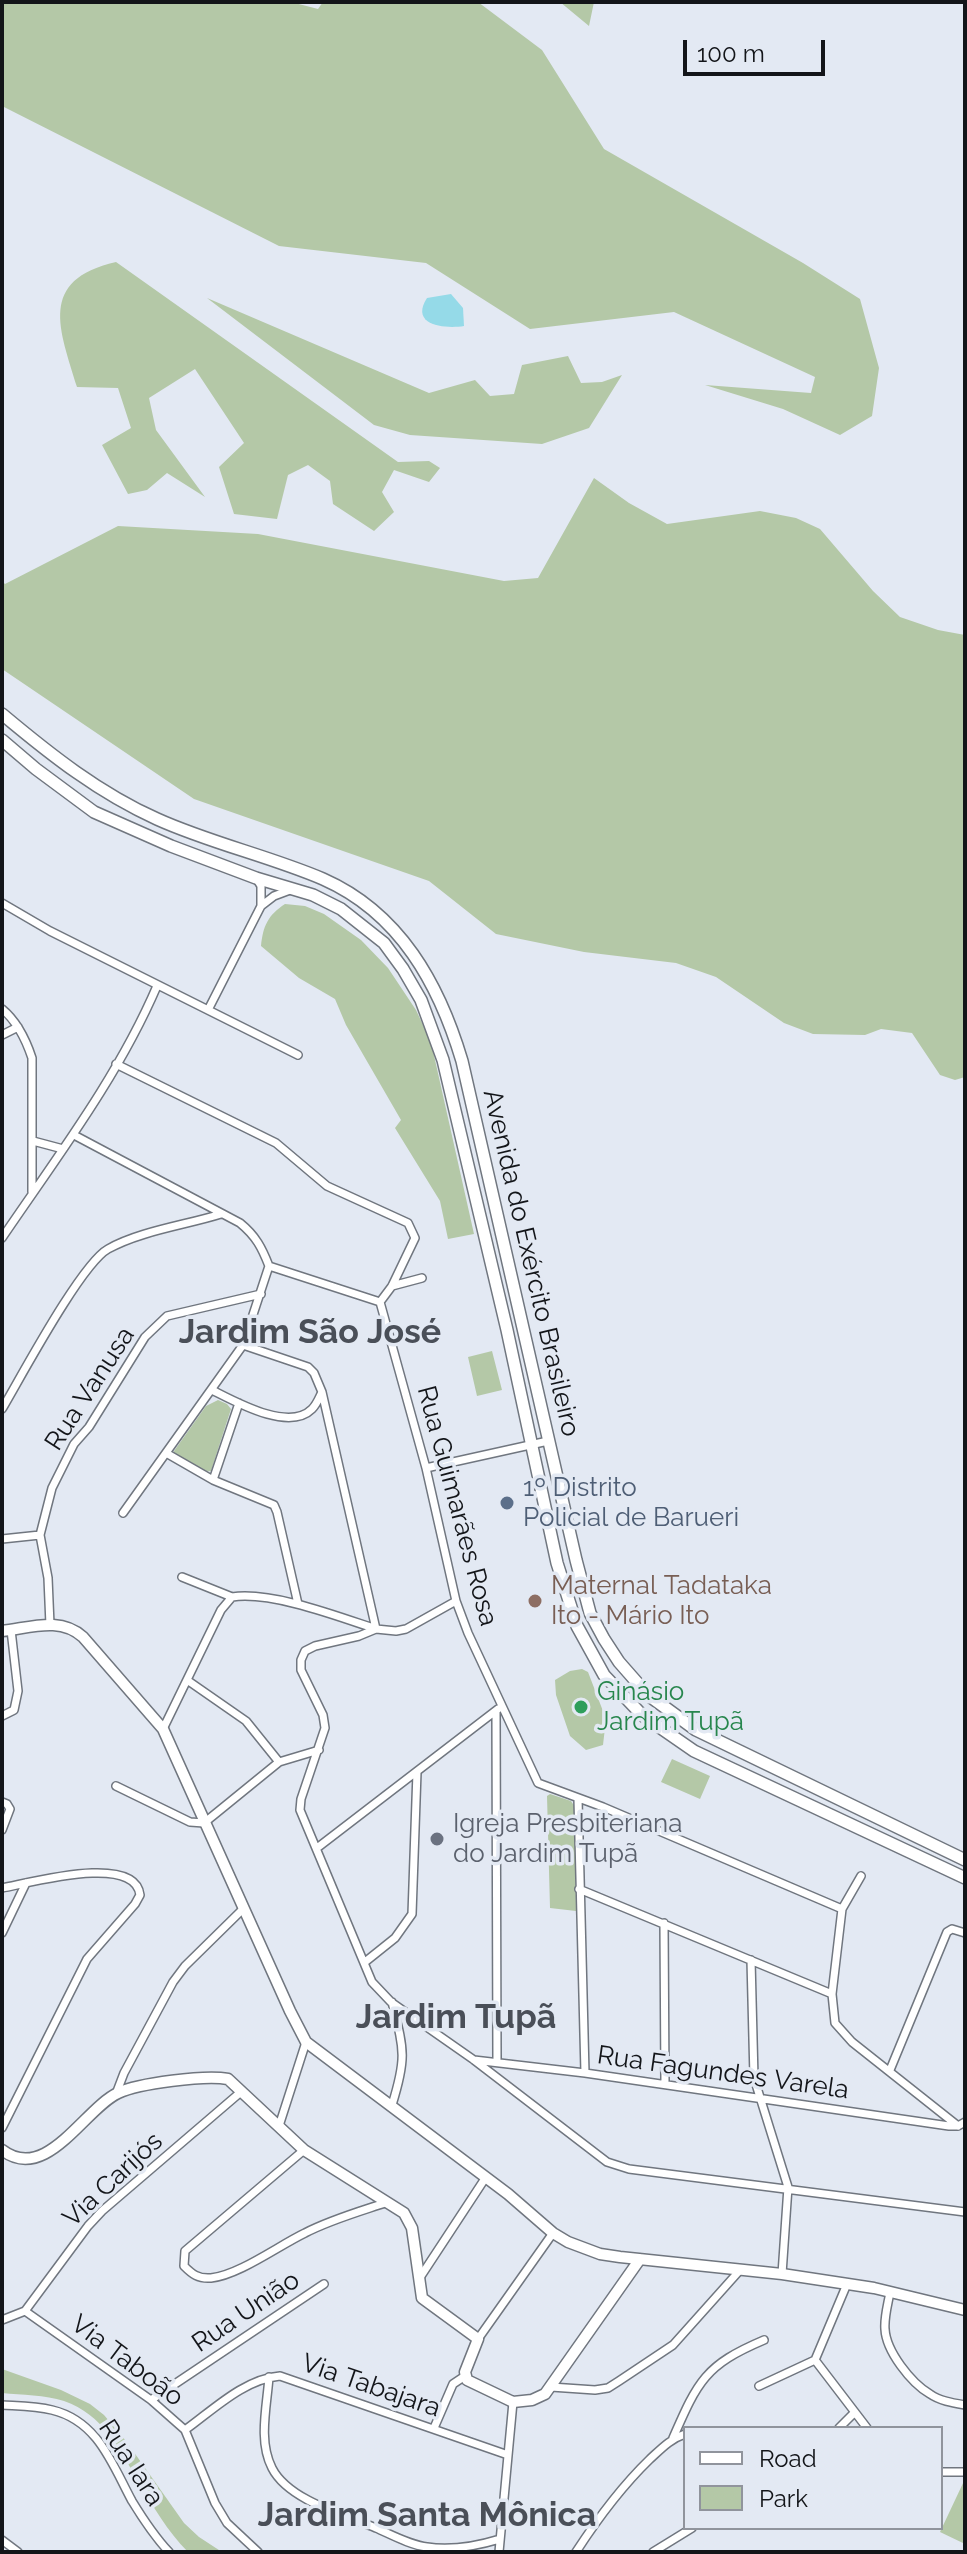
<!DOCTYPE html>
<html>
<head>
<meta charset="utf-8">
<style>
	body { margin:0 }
	#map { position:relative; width:967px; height:2554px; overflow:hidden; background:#e3e9f3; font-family:Raleway,sans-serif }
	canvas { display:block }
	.frame { position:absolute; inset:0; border:4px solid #131519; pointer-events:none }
	.legend { position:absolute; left:683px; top:2426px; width:260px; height:104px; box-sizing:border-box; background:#e3e9f3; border:2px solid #90949c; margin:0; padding:10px 14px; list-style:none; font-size:24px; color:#131519 }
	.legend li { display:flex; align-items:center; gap:16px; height:40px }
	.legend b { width:40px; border:2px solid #90949c }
	.scale { position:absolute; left:683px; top:40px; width:142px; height:36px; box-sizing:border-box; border:4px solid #131519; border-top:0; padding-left:10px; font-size:24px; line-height:28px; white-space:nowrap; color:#131519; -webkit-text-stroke:6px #e3e9f3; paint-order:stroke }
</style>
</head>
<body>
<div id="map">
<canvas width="967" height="2554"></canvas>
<div class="frame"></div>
<ul class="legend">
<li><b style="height:10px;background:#fff"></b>Road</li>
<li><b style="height:22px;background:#b4c8a7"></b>Park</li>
</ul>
<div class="scale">100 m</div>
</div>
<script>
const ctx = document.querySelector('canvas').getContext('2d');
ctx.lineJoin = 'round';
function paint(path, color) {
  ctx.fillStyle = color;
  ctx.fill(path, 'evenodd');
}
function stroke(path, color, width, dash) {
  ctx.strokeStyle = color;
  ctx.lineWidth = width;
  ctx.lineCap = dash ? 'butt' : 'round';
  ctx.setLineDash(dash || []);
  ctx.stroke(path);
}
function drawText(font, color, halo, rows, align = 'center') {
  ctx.font = font + ' Raleway,sans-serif';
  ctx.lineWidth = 7;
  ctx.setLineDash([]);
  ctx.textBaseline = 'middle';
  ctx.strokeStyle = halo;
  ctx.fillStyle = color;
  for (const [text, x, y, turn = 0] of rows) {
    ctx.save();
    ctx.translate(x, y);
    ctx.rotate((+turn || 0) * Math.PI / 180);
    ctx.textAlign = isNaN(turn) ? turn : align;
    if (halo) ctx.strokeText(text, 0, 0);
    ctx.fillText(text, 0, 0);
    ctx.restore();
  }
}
const green = new Path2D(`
	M2 2H291L318 9 323 2H478L542 50 604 149 803 263 860 299 879 368 872 416 840 435 783 409 705 385 811 393 815 377 674 312 530 329 426 263 279 246 2 106Z
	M560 2H594L589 26Z
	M116 262 398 462 429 461 440 468 429 482 394 470 382 492 394 512 374 531 333 504 330 481 308 465 288 475 277 519 234 514 219 467 244 443 195 369 149 398 156 430 205 497 167 473 147 490 128 494 102 445 131 428 118 388 77 387C60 330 37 280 116 262Z
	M207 298 429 393 475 380 490 396 514 394 522 365 568 356 581 383 602 382 622 375 589 428 542 444 410 435 374 425Z
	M594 478 629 503 667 524 760 511 796 518 820 529 873 591 900 617 938 630 965 635V1077L955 1080 940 1075 912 1033 881 1029 865 1035 813 1034 784 1023 716 977 676 963 584 952 496 934 429 881 194 799 2 669V581L5 584 118 526 258 534 504 581 538 578Z
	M285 904 305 906 324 914 361 940 388 968 416 1010 431 1042 474 1234 448 1239 440 1201 395 1128 401 1120 346 1025 335 999 299 978 261 946C263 926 268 915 285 904Z
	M492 1351 502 1390 477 1396 468 1357Z
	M218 1400 227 1404 231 1409 211 1471 204 1472 174 1455V1451L206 1406Z
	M582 1669 588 1672 606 1719 603 1745 586 1750 570 1736 556 1695 555 1680 570 1671Z
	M672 1759 710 1776 700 1799 661 1782Z
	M550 1794 571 1801 575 1807 576 1911 550 1908 547 1796Z
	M2 2369 61 2390 90 2404 104 2415 126 2441 184 2523 199 2537 222 2552H188C167 2531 153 2506 138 2481 119 2448 103 2415 64 2401 45 2395 22 2395 2 2393Z
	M964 2481H965V2544L940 2532Z`);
const water = new Path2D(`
	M451 294 463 308 464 326C446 329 409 326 427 298Z`);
const street = new Path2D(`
	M256 878 261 886V906
	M2 903 50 931 298 1055
	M2 1009C18 1022 26 1040 32 1058V1192
	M208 1010 261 906 274 896 290 890
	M2 1035 18 1027
	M116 1064 276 1143 327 1186 408 1223 415 1238 392 1286 380 1302
	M74 1135 240 1223C256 1236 262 1248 269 1266
	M33 1141 63 1149
	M2 1238C57 1157 118 1077 157 986
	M269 1266 380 1302
	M392 1286 422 1278
	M380 1302 426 1468 456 1601 468 1633 538 1783 603 1807 842 1909
	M212 1390C236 1402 289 1432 312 1409 317 1404 319 1398 322 1392L314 1373 308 1367 243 1345
	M322 1392 376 1629
	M2 1409C21 1377 81 1264 108 1249 140 1231 186 1225 221 1214
	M166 1453 213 1480 274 1505 277 1512 298 1604
	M426 1468 548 1441
	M213 1480 239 1403
	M123 1513 243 1345 269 1266
	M40 1535 52 1488 74 1444 89 1427 145 1337 167 1316 261 1294
	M2 1539 40 1535 48 1578 50 1625
	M182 1577 232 1597
	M456 1601 406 1629 396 1631 376 1629 359 1636 315 1646 305 1651 301 1660V1670L323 1715 325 1728 301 1799 300 1810 372 1982 391 2002 474 2060 607 2162 629 2169 965 2212
	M187 1680 246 1721 279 1762
	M496 1711 497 2061
	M2 1716 14 1710 18 1691 11 1630
	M163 1729 221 1610 232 1597C271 1591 337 1616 376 1629
	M116 1786 190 1822 204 1823 279 1762 319 1750
	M578 1799 585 2073
	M2 1802 7 1804 10 1809 2 1830
	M317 1848 498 1709
	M861 1876 842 1909 832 1994 835 2023 852 2042 958 2126
	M2 1888C30 1883 135 1853 140 1895L135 1904 87 1959 2 2128
	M579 1889 832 1994
	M664 1923 665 2084
	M2 1933 26 1883
	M751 1960 754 2078 788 2187 782 2274
	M365 1962 395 1938 412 1914 417 1772
	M392 2002C404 2050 407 2057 392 2105
	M474 2060 585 2073 949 2126H958L965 2122
	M890 2070 947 1932 952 1929 965 1933
	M116 2094 124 2073 173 1982 185 1966 243 1909
	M279 2126 306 2042
	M304 2150 185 2251 184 2266C192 2274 198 2279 211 2278 239 2275 278 2246 305 2233 330 2220 358 2212 385 2203
	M419 2279 486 2177
	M890 2292C888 2304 884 2317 885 2329 886 2351 911 2383 930 2394 940 2401 953 2403 965 2405
	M25 2311 88 2226 102 2211 242 2091
	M2 2320 25 2311 151 2400 185 2430 215 2503 227 2523 258 2552
	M478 2339 553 2233
	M815 2360 867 2428
	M269 2377C267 2406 258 2441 272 2468 288 2500 344 2515 376 2528 392 2535 410 2545 427 2547 452 2551 477 2546 500 2539
	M759 2386 815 2360 847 2284
	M551 2387 595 2390 608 2388 619 2381 673 2345 741 2269
	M151 2400 324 2284
	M2 2405C18 2406 36 2406 52 2410 98 2421 112 2464 132 2501 143 2519 155 2537 169 2552
	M434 2428 453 2384 465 2376
	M839 2428 854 2413
	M185 2430C213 2410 244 2379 280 2376L508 2455
	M673 2438C698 2381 705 2365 764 2340
	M941 2472H965
	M2 2540 18 2552
	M499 2552 513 2402
	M576 2552C598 2518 620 2488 650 2459 661 2449 670 2439 685 2434
	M653 2552 692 2528`);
const secondary = new Path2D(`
	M2 1631C30 1628 60 1616 83 1637L163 1729 290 2011 306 2042 508 2194 553 2233 568 2242 600 2254 620 2257 782 2274 874 2288 965 2310
	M2 2150C46 2184 84 2109 118 2093 139 2083 205 2075 228 2079L304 2150 404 2213 412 2228 422 2298 478 2339 465 2372 467 2380 513 2402 532 2400 545 2394 640 2259`);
const primary = new Path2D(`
	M2 714C51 755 99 793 157 819 210 843 269 856 323 879 400 913 439 984 462 1061L576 1560 590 1613 604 1639 619 1662 648 1695 696 1730 965 1860
	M2 740 36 769 94 812 171 846 256 878 313 895 341 909 384 943 403 969 421 1000 443 1060 507 1330 557 1563 577 1626 604 1675 642 1715 694 1751 965 1878`);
const markers = [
	[507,1503,8,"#5c6f8a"],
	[535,1601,8,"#8d6e63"],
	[581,1707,8,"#2e9e5b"],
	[437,1839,8,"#6b7280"]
];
const streetNames = [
	["Avenida do Exército Brasileiro",531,1263,77],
	["Rua Vanusa",90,1389,-57],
	["Rua Guimarães Rosa",457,1506,75],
	["Rua Fagundes Varela",723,2073,8],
	["Via Carijós",113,2180,-43],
	["Rua União",246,2312,-34],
	["Via Taboão",127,2361,37],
	["Via Tabajara",371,2386,19],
	["Rua Iara",131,2463,57]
];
const serviceNames = [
	["1º Distrito",523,1488],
	["Policial de Barueri",523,1518]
];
const educationNames = [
	["Maternal Tadataka",551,1586],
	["Ito - Mário Ito",551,1616]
];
const leisureNames = [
	["Ginásio",597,1692],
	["Jardim Tupã",597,1722]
];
const worshipNames = [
	["Igreja Presbiteriana",453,1824],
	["do Jardim Tupã",453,1854]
];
const districtNames = [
	["Jardim São José",310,1333],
	["Jardim Tupã",456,2018],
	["Jardim Santa Mônica",427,2516]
];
paint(green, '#b4c8a7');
paint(water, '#95dae8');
stroke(street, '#70767f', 10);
stroke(secondary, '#70767f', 13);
stroke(primary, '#70767f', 14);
stroke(street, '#fff', 7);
stroke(secondary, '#fff', 10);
stroke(primary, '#fff', 11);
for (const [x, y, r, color] of markers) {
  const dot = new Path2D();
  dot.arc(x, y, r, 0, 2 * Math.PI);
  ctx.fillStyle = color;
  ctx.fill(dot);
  stroke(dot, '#e3e9f3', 3);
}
drawText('26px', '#131519', '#e3e9f3', streetNames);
drawText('26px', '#4e5e75', '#e3e9f3', serviceNames, 'left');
drawText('26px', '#785e54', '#e3e9f3', educationNames, 'left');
drawText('26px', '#27864d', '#e3e9f3', leisureNames, 'left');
drawText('26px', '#5b616d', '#e3e9f3', worshipNames, 'left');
drawText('bold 34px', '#4a4f58', '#e3e9f3', districtNames);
</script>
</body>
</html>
